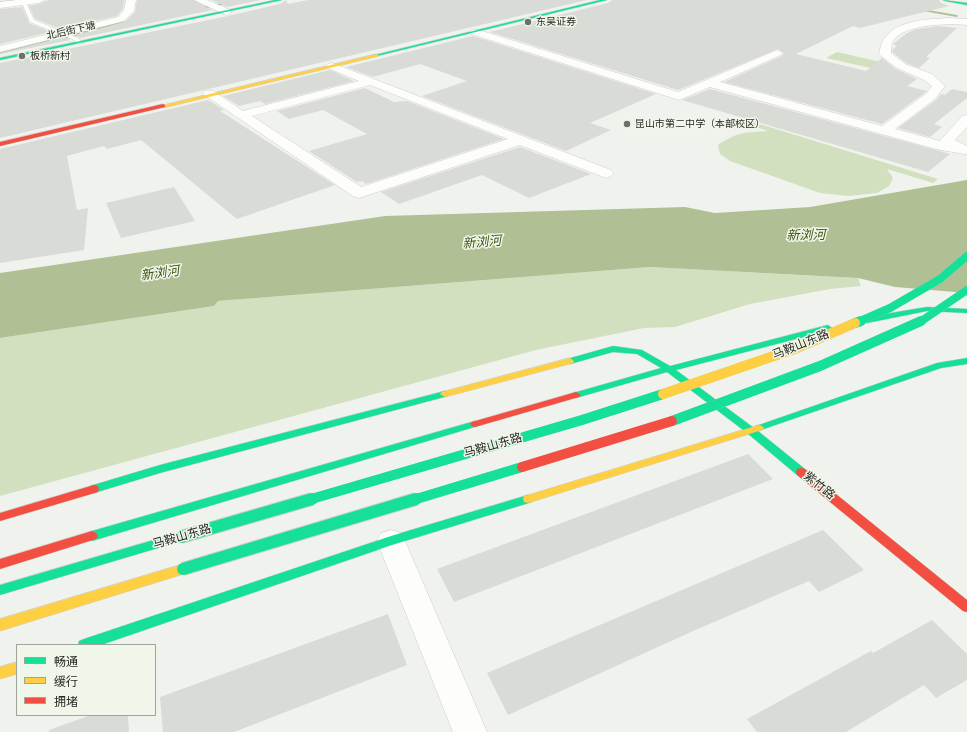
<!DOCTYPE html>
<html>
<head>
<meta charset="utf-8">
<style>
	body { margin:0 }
	#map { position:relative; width:967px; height:732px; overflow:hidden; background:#f0f3ed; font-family:"Varela Round","Noto Sans SC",sans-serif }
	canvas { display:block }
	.legend { position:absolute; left:16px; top:644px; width:140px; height:72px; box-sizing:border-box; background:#f1f6ea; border:1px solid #a1a49b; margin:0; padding:5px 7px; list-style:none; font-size:12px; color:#282925 }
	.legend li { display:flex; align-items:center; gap:8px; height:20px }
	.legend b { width:20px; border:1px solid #a1a49b }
</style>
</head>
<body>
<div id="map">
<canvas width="967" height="732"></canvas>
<ul class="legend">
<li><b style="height:5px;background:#16e098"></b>畅通</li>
<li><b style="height:5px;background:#ffcf43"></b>缓行</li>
<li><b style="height:5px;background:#f24e42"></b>拥堵</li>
</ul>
</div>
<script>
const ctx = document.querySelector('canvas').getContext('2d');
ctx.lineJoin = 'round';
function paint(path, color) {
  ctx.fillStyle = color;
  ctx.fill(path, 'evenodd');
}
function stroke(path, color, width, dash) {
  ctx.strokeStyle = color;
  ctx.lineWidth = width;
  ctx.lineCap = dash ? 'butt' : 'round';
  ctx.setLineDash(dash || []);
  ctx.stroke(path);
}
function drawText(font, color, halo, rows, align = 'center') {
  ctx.font = font + ' "Varela Round","Noto Sans SC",sans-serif';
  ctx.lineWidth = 3;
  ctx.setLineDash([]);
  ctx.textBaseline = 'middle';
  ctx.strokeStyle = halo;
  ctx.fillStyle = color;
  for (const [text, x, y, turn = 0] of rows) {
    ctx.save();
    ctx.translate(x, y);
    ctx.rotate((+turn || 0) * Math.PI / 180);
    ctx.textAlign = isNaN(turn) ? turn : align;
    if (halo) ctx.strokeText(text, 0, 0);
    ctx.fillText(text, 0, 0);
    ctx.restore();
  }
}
const green = new Path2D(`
	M837 52 890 64 880 70 826 58Z
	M750 121 938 179 933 183 887 169 893 178 889 186 877 193 848 196 820 193 730 161 720 154 718 145C739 131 744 133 768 131L745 123Z
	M650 267 858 278 861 286 830 289 750 304 675 327 644 328 536 350 0 496V338L214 306 218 301Z`);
const water = new Path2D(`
	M246 0 130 24 0 54V51C81 31 163 10 246 0Z
	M967 180V293L895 287 858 278 650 267 218 301 214 306 0 338V273L385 216 685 207 715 213 810 207Z`);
const stream = new Path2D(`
	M922 9 957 15 958 16 957 17 923 11Z`);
const building = new Path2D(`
	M51 0H124L123 9 117 16 61 29 35 19 29 6 39 4 45 1Z
	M137 0H193L212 10 80 38 75 35 124 22 135 12Z
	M211 0H260L227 7Z
	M286 0 288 4 308 0H587L0 138V63L228 16 280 4Z
	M612 0H939L941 3 949 6 860 28 853 26 796 54 866 71 882 58 896 69 917 79 907 86 927 91 926 92 882 124 724 82 782 56 784 53 778 49 678 90 490 32 608 3Z
	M22 7 29 23 51 32 0 44V9Z
	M939 26 957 28 926 57 930 58 919 68 906 63 892 52 893 49 897 46 893 44 907 33 917 29Z
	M473 36 656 94 590 123 611 130 566 151 422 96 467 81 420 64 373 77 346 67Z
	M64 37 70 40 0 54V53Z
	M330 70 354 81 265 104 260 101 239 106 223 96Z
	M365 88 394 102 407 101 504 139 366 184 362 181 357 182 309 151 367 134 323 110 289 119 277 111Z
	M710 89 936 150 950 154 928 172 682 100Z
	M952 89 967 92V98L934 124 942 127 930 137 898 128 936 100 941 94 945 95Z
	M208 100 224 110 220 111 335 185 237 219 141 140 107 149 104 146 67 156 77 210 88 208 84 250 0 263V149Z
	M520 147 591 174 529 198 482 175 399 204 381 192Z
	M174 187 195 221 121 238 106 203Z
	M748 454 773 479 454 602 437 569Z
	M823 530 864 570 819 592 809 581 691 632 508 715 487 673Z
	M388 614 407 665 234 732H163L160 697Z
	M932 620 967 654V680L936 698 924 685 846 732H757L747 719 871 651 873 653Z
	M91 715H128L129 732H49V730Z`);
const lane = new Path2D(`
	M21 1 26 2 34 20 76 37 84 43 79 44 72 39 30 22Z`);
const street = new Path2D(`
	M17 0H44L39 3 0 8V2Z
	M126 0H136L134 11 124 21 0 52V46L118 17 124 10Z
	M194 0H207L230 10 232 12 227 15 224 14Z
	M949 18 967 19V25C949 23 904 24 893 41 891 44 891 49 891 53L905 64 932 74 945 86 935 99 895 129 940 141 962 116 967 115V127L955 140 967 146V154H964L936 149 710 87 679 100 471 34 470 32 471 30H479L678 92 777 50 783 53 781 55 720 82 882 126 927 93 932 86 924 80 897 68 881 56 879 54C880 49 881 43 884 39 896 20 929 19 949 18Z
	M332 63 611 170 614 173 611 176 606 178 601 176 520 145 359 198 353 196 203 94 205 91H213L243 111 359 81 328 68 326 66 328 64ZM370 85 508 139 361 187 252 116Z
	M391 530 401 533 405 541 487 732H453L377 541 381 533Z`);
const fast = new Path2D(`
	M275 0H282L0 60V58Z
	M600 0H607L377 56 375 55Z
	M943 0 967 3V5L945 1Z
	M927 307 967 309V313L927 311 867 323 863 320 867 317Z
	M828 325 832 328 831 330 676 370 754 428 756 426 937 363 967 358V364L941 368 758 431 805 469 806 472 805 475 801 476 797 475 747 433 667 372 576 398 571 395 573 393 661 368 637 354 613 352 570 364 566 361 567 359 613 346 642 350 670 366Z
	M445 391 450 394 448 396 160 473 94 493 90 492 89 489 90 486 160 465Z
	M475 421 478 422 480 424 478 426 92 541 88 539 86 536 88 533 92 531Z
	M528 495 532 496 533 499 532 502 392 545 101 645H78L79 641 84 639 391 536Z
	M181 532 185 534 187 537 185 540 0 595V585Z`);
const slow = new Path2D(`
	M377 54 379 56 163 108 160 106Z
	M570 358 574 361 573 363 445 397 440 394 442 392Z
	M759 425 762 426 764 428 762 430 528 503 524 502 523 499 524 496 528 495Z
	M183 564 187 565 189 569 187 573 0 631V619Z
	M17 662V674L0 679V667Z`);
const jam = new Path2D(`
	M163 104 165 105V107L0 146V142Z
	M576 392 581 395 579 397 475 427 472 426 470 424 472 422Z
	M801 468 805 469 967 600V612L963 611 797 475 796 472 797 469Z
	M94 485 98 486 99 489 98 492 0 521V513Z
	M92 531 96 533 98 536 96 539 0 569V559Z`);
const fastBridgeFar2 = new Path2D(`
	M858 322 890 308 940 279 967 256
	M920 322 967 290`);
const fastBridgeFar1 = new Path2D(`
	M855 323 861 321
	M672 421 820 366 921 321
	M308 500 582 420 663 394
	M413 500 522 467`);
const fastBridge = new Path2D(`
	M181 537 312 499
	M183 569 416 499`);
const slowBridge = new Path2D(`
	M663 394 797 348 855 323`);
const jamBridge = new Path2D(`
	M522 467 672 421`);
const markers = [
	[528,22,4,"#6e706b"],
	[22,56,4,"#6e706b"],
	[627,124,4,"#6e706b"]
];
const farPoinames = [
	["东吴证券",536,22],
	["板桥新村",30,56],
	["昆山市第二中学（本部校区）",635,124]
];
const farStreetnames = [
	["北后街下塘",71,31,-13]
];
const streetNames = [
	["马鞍山东路",801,345,-22],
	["马鞍山东路",493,446,-16],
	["紫竹路",819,486,39],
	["马鞍山东路",182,537,-16]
];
const waterNames = [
	["新浏河",806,236,-1],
	["新浏河",482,243,-5],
	["新浏河",160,274,-8]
];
paint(green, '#d3e0bf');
paint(water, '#b0c094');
paint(stream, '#b0c094');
paint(building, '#d8dbd6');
stroke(lane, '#ccceca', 1);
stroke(street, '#ccceca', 1);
stroke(fast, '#ccceca', 1);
stroke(slow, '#ccceca', 1);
stroke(jam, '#ccceca', 1);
paint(lane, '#fdfdfc');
paint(street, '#fdfdfc');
paint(fast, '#16e098');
paint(slow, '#ffcf43');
paint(jam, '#f24e42');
stroke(fastBridgeFar2, '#ccceca', 8, []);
stroke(fastBridgeFar1, '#ccceca', 10, []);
stroke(fastBridge, '#ccceca', 14, []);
stroke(slowBridge, '#ccceca', 10, []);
stroke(jamBridge, '#ccceca', 10, []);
stroke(fastBridgeFar2, '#16e098', 8);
stroke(fastBridgeFar1, '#16e098', 10);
stroke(fastBridge, '#16e098', 12);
stroke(slowBridge, '#ffcf43', 10);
stroke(jamBridge, '#f24e42', 10);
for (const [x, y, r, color] of markers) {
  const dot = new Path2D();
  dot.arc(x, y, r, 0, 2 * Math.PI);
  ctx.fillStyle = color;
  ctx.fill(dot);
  stroke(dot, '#f1f6ea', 1.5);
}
drawText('10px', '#282925', '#f1f6ea', farPoinames, 'left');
drawText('10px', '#282925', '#f1f6ea', farStreetnames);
drawText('12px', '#282925', '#f1f6ea', streetNames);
drawText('italic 13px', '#3f520f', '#f1f6ea', waterNames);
</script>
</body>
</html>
